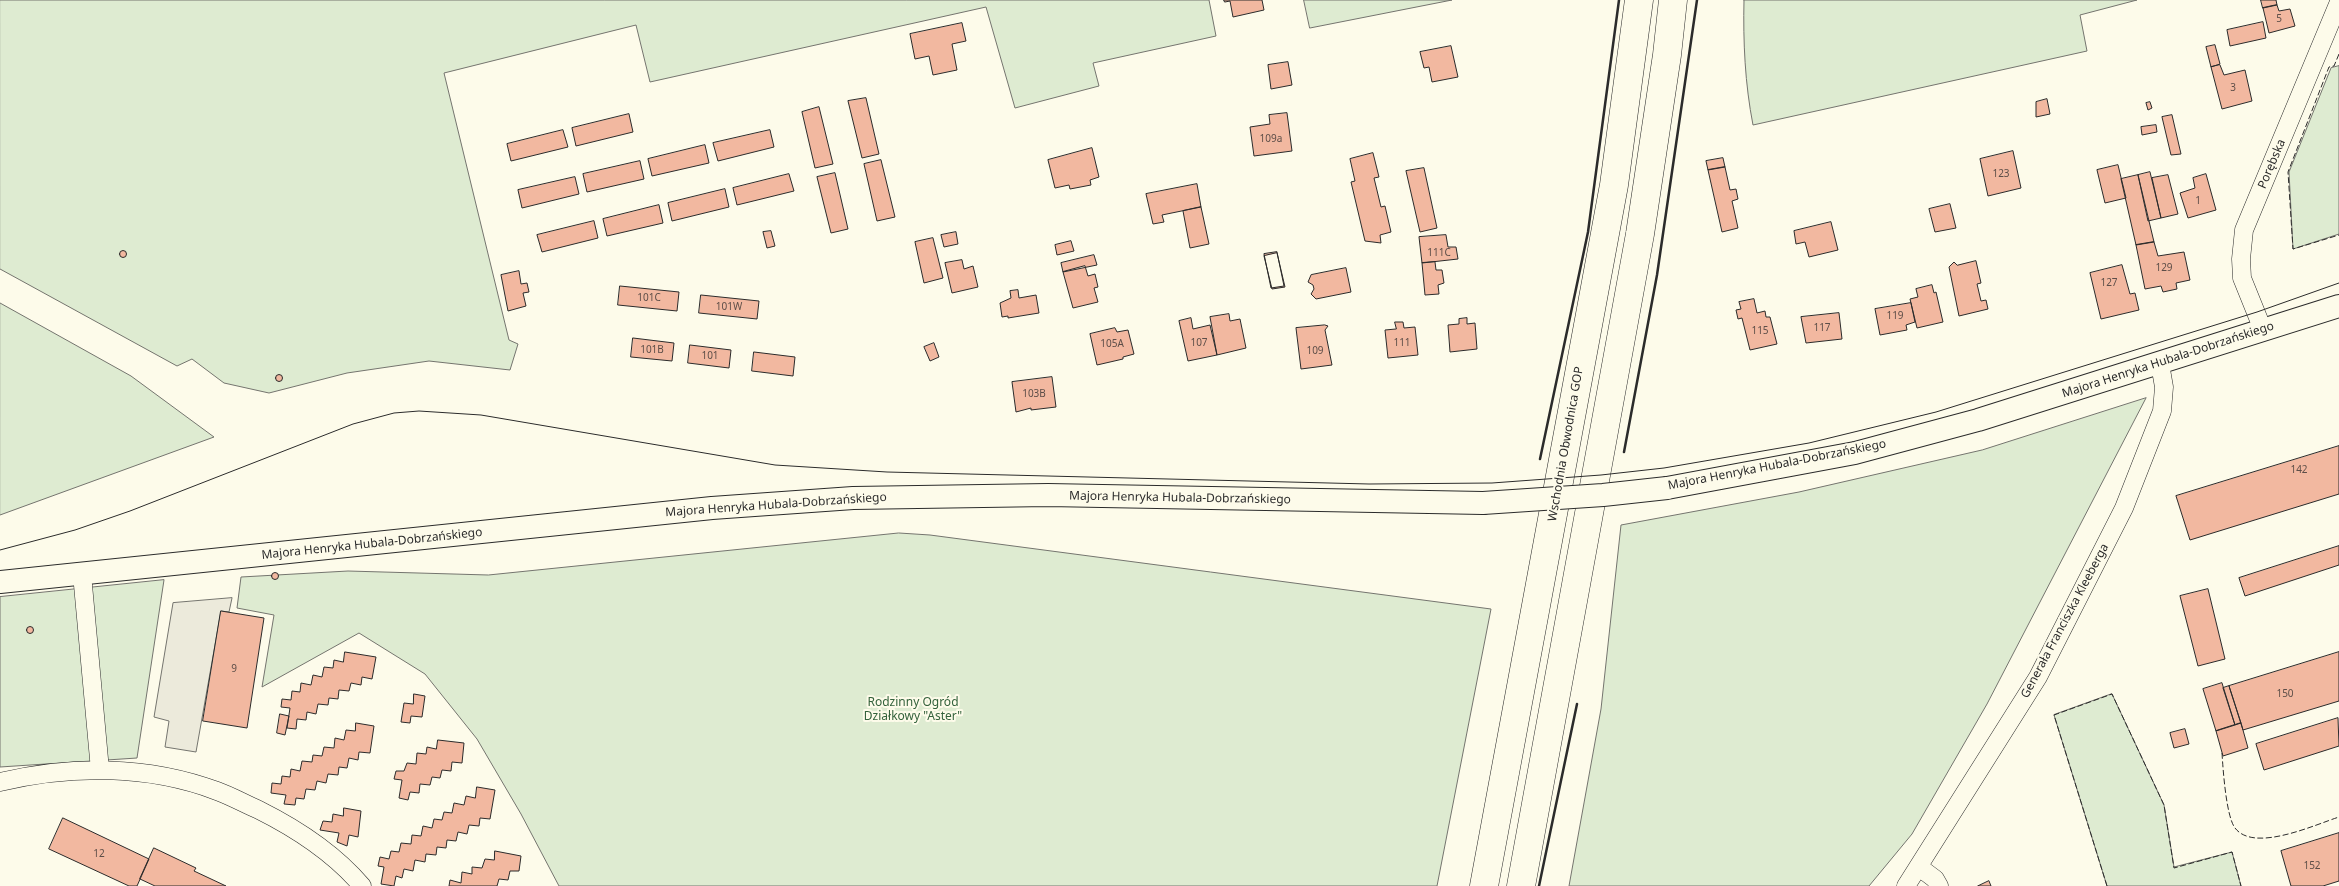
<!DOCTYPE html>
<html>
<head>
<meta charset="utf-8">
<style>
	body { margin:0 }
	canvas { display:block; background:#fdfbea }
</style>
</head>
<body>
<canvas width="2339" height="886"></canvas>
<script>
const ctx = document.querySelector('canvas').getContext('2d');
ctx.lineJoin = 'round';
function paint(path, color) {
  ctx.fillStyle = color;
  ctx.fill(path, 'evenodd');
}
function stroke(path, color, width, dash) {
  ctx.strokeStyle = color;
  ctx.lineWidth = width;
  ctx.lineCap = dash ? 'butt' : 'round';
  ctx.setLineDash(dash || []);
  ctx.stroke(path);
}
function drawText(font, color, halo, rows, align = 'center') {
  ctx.font = font + ' "Noto Sans",sans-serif';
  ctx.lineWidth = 4;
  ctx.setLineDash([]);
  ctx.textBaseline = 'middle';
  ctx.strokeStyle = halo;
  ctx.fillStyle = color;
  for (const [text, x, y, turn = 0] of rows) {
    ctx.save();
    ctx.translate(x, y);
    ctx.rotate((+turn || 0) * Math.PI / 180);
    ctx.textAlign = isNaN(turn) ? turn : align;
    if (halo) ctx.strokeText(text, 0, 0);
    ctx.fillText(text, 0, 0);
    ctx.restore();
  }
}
const green = new Path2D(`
	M0 0H1209L1216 36 1093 63 1099 86 1015 108 986 7 650 82 636 25 444 73 509 340 518 344 510 370 429 361 347 373 269 393 224 383 192 359 177 366 0 269Z
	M1304 0H1452L1310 28Z
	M1744 0H2137L2080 15 2087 51 1753 125C1745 84 1743 42 1744 0Z
	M2339 66V234L2293 249 2289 172 2331 68Z
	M0 303 131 376 214 437 0 515Z
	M2146 398 1987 704 1912 834 1869 886H1569L1601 709 1621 525 1799 492 1982 450Z
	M899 533 930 535 1491 609 1437 886H559L521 814 477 739 425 674 359 633 262 687 274 615 237 608 241 577 348 571 488 575Z
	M164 580 137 758 0 767V597Z
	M2112 694 2164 805 2174 867 2232 852 2241 886H2107L2054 715Z`);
const parking = new Path2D(`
	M232 598 229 612 221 611 196 752 165 747 169 721 154 717 173 603Z`);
const building = new Path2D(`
	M1224 0H1262L1264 10 1233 17 1230 1 1225 2Z
	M2261 0H2276L2277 5 2263 8Z
	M2277 5 2279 11 2290 9 2295 26 2269 33 2263 8Z
	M2263 22 2266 38 2230 46 2227 30Z
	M962 23 966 41 952 44 957 70 933 75 929 56 915 59 910 34Z
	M2215 45 2220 64 2211 67 2206 47Z
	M1451 46 1458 77 1432 82 1429 67 1424 68 1420 52Z
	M1288 62 1292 85 1271 89 1268 65Z
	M2220 65 2224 75 2245 70 2252 101 2222 109 2211 67Z
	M866 98 879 154 862 158 848 101Z
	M2047 99 2050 114 2036 117V102Z
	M2150 102 2152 108 2148 110 2146 103Z
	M819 107 833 164 815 168 802 112Z
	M1287 113 1292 151 1254 156 1250 127 1270 124 1269 115Z
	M629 114 633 132 576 146 572 128Z
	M2172 115 2181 154 2171 155 2162 117Z
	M2156 125 2157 132 2142 135 2141 127Z
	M563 130 568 147 511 161 507 144Z
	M770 130 774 147 718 161 713 143Z
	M705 145 709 163 652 176 648 159Z
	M1092 148 1099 177 1090 180 1091 185 1070 189 1069 185 1055 188 1048 160Z
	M2013 151 2021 188 1988 196 1980 159Z
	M1373 153 1379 177 1374 178 1381 207 1385 206 1391 232 1380 235 1381 243 1365 241 1351 182 1355 181 1350 159Z
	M1723 158 1725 167 1708 170 1706 161Z
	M881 160 895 217 877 221 864 164Z
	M640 161 644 179 587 192 583 174Z
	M2118 165 2126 198 2105 203 2097 170Z
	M1725 167 1730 190 1736 189 1738 199 1732 201 1738 228 1722 232 1708 170Z
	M1424 168 1437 228 1420 232 1406 171Z
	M2150 172 2161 218 2148 221 2138 175Z
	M835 173 848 229 831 233 817 177Z
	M789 174 794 191 737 205 733 188Z
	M2206 174 2216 210 2188 218 2180 193 2195 188 2193 178Z
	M2138 175 2154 242 2136 245 2121 179Z
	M2168 175 2178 214 2161 218 2152 178Z
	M575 177 579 194 522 208 518 190Z
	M1197 184 1201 207 1162 215 1164 222 1153 224 1146 194Z
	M725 189 729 207 672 221 668 203Z
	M1950 204 1956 228 1935 232 1929 209Z
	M659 205 663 223 607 236 603 219Z
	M1201 207 1209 244 1190 248 1183 211Z
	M594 221 598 238 542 252 537 235Z
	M1831 222 1838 250 1809 257 1805 242 1796 244 1794 231Z
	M771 231 775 246 767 248 763 232Z
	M956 232 958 244 944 247 941 235Z
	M1446 235 1448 247H1456L1458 259 1422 263 1419 237Z
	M933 238 943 278 924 283 915 242Z
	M1071 241 1074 251 1057 255 1055 245Z
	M2154 242 2158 256 2184 252 2190 280 2176 283 2177 289 2163 292 2161 286 2145 289 2136 245Z
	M119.5 254a3.5 3.5 0 1 1 7 0a3.5 3.5 0 1 1-7 0Z
	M1277 252 1284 286 1271 288 1264 254Z
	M1277 253 1285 287 1272 289 1264 256Z
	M1094 255 1097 265 1063 272 1061 263Z
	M962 260 964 269 973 266 978 287 952 293 945 263Z
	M1976 261 1981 283 1977 284 1981 301 1986 300 1988 309 1959 316 1949 267 1954 262 1957 265Z
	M1435 262 1436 270H1442L1444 283 1438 285 1439 294 1425 295 1422 263Z
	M2122 265 2130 294 2135 293 2139 310 2101 319 2090 273Z
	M1085 266 1088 276 1095 274 1098 287 1094 288 1098 302 1073 308 1063 272Z
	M1346 268 1351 292 1316 299 1311 294 1314 289 1313 285 1308 282 1311 275Z
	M519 271 521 284 527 283 529 292 523 293 526 306 508 311 501 275Z
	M1932 285 1934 293 1936 292 1943 322 1917 328 1910 299 1918 297 1916 289Z
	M620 286 679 292 677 311 618 305Z
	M1018 290 1019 298 1036 295 1039 313 1008 318V316L1002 317 1000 303 1011 298 1010 291Z
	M701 295 759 301 757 319 699 313Z
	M1754 299 1757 313 1765 311 1766 317H1770L1777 344 1750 350 1742 318 1738 319 1736 310 1741 309 1739 302Z
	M1911 303 1915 322 1906 325 1907 330 1880 335 1875 309Z
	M1839 313 1842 339 1806 343 1801 317Z
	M1229 314 1230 321 1240 319 1246 348 1217 355 1210 317Z
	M1191 318 1193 329 1210 325 1217 355 1188 361 1179 321Z
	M1467 318V324L1475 323 1477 349 1450 352 1448 325 1459 324V319Z
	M1395 322H1403L1404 328 1415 327 1418 355 1388 358 1385 330 1396 329Z
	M1325 325 1328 326 1325 330 1332 365 1301 369 1296 328Z
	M1115 328 1117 332 1128 330 1134 354 1123 357V359L1097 365 1090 334Z
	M633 338 674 343 672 361 631 357Z
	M934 343 939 357 930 361 924 347Z
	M690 345 731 350 729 368 688 363Z
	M754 352 795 357 793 376 752 371Z
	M275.5 378a3.5 3.5 0 1 1 7 0a3.5 3.5 0 1 1-7 0Z
	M1052 377 1056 407 1031 410V408L1016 412 1012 382Z
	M2339 446V494L2190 540 2176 496Z
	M2339 546V565L2245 596 2239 578Z
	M271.5 576a3.5 3.5 0 1 1 7 0a3.5 3.5 0 1 1-7 0Z
	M2208 589 2225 659 2198 666 2180 596Z
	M221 611 264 618 247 728 203 721Z
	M26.5 630a3.5 3.5 0 1 1 7 0a3.5 3.5 0 1 1-7 0Z
	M345 652 376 657 372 679 362 677 361 685 351 683 349 691 339 690 338 699 329 698 328 705 318 704 316 714 307 712 306 720 297 719 296 729 287 728 290 708 281 707 282 699 291 700 292 691 300 692 301 683 311 685 313 675 322 677 324 667 333 668 334 660 343 662Z
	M2339 652V701L2243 730 2229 686Z
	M2222 683 2235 725 2216 731 2203 689Z
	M2229 686 2241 723 2235 725 2223 688Z
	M414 694 425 696 422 717 411 716 410 723 401 722 404 703 413 704Z
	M280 714 289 716 285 735 277 733Z
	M2338 718 2339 746 2264 770 2256 744Z
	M356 723 374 726 370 753 359 752 358 760 349 758 347 768 339 767 338 775 328 774 326 783 317 781 315 790 306 789 304 799 296 798 295 805 284 804 286 795 271 793 272 783 281 784 282 776 290 777 291 769 300 771 302 761 312 762 313 755 322 756 324 747 334 748 335 738 344 740 346 730 355 731Z
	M2241 723 2248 748 2223 756 2216 731Z
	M2185 729 2189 744 2174 748 2170 733Z
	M438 740 464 743 462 763 452 762 451 771 442 770 440 778 432 777 430 785 420 784 419 793 410 792 408 800 399 798 402 780 394 779 396 771H404L407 763 416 764 417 753 426 754 427 747 436 749Z
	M477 787 495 790 490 819 480 818 479 826 469 825 467 834 458 832 456 841 447 840 446 848 437 847 436 855 426 854 425 862 415 860 413 871 404 869 402 878 396 876 394 886 381 884 384 867 378 866 380 857 389 859 391 851 399 852 401 843 411 844 412 835 421 836 423 826 432 828 434 819 442 820 444 812 452 813 454 803 464 805 466 796 475 798Z
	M344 808 361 811 358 837 349 835 347 846 337 842 339 833 320 830 323 821 332 822 333 814 343 816Z
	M63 818 149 859 137 886H129L49 849Z
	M2339 833V881L2323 886H2291L2281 851Z
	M154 848 196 868 194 871 226 886H155L140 879Z
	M495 851 521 856 519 871H510L508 880 499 879 497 886H449L450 880 461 883 462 872 472 874V867L482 868 485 859 494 860Z
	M1989 881 1991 886H1978Z`);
const minor = new Path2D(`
	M2263 330 2242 278 2241 259 2244 230 2339 2
	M82 574 100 770
	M0 782C71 765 148 765 217 791 231 796 245 804 259 810 297 829 334 853 362 886
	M1919 867 1935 879 1939 886
	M1906 886 2038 677 2124 508 2162 411 2164 387 2160 364`);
const tertiary = new Path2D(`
	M1667 488 1855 453 1978 420 2339 306
	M0 582 712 508 853 498 1048 495 1483 503`);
const motorway = new Path2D(`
	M1484 886 1614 185 1639 0
	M1521 886 1640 234 1667 55 1673 0`);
const tram = new Path2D(`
	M0 550 75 530 130 511 353 424 394 413 419 411 481 415 775 465 887 472 1369 484 1492 483 1601 475 1664 468 1809 443 1936 412 2257 312 2339 283`);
const tertiaryBridge = new Path2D(`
	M1483 503 1603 495 1667 488`);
const fence = new Path2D(`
	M2339 54 2334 66 2329 67 2288 172 2293 249 2339 235
	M2222 753C2223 769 2226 816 2235 828 2254 853 2314 825 2339 817
	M2107 886 2054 715 2112 694 2164 805 2174 868 2232 852 2241 886`);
const wall = new Path2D(`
	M1624 452 1657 275 1697 0
	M1540 459 1588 232 1619 0
	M1539 886 1577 704`);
const numberNames = [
	["5",2279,19],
	["3",2233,88],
	["109a",1271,139],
	["123",2001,174],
	["1",2198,201],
	["111C",1439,253],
	["129",2164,268],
	["127",2109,283],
	["101C",649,298],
	["101W",729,307],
	["119",1895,316],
	["117",1822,328],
	["115",1760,331],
	["107",1199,343],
	["111",1402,343],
	["105A",1112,344],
	["101B",652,350],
	["109",1315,351],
	["101",710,356],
	["103B",1034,394],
	["142",2299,470],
	["9",234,669],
	["150",2285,694],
	["12",99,854],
	["152",2312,866]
];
const streetNames = [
	["Porębska",2272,164,-67],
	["Majora Henryka Hubala-Dobrzańskiego",2168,360,-18],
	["Wschodnia Obwodnica GOP",1566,444,-80],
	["Majora Henryka Hubala-Dobrzańskiego",1777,465,-11],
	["Majora Henryka Hubala-Dobrzańskiego",1180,498,1],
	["Majora Henryka Hubala-Dobrzańskiego",776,505,-4],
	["Majora Henryka Hubala-Dobrzańskiego",372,544,-6],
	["Generała Franciszka Kleeberga",2065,621,-62]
];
const parkNames = [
	["Rodzinny Ogród",913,703],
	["Działkowy \"Aster\"",913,717]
];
paint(green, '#deebd1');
stroke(green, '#74746e', 1);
paint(parking, '#eceadb');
stroke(parking, '#74746e', 1);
paint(building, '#f2b8a0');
stroke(building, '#2b2b2b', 1);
stroke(minor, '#2b2b2b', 19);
stroke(tertiary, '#2b2b2b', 24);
stroke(motorway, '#2b2b2b', 29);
stroke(minor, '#fdfbea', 18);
stroke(tertiary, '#fdfbea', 22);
stroke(motorway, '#fdfbea', 28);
stroke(tram, '#2b2b2b', 1);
stroke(tertiaryBridge, '#2b2b2b', 24, []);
stroke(tertiaryBridge, '#fdfbea', 22);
stroke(fence, '#2b2b2b', 1, [6, 2.5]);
stroke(wall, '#2b2b2b', 2.5);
drawText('10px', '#5d4e48', null, numberNames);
drawText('12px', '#2b2b2b', '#fdfbea', streetNames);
drawText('12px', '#34623c', '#fdfbea', parkNames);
</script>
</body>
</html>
